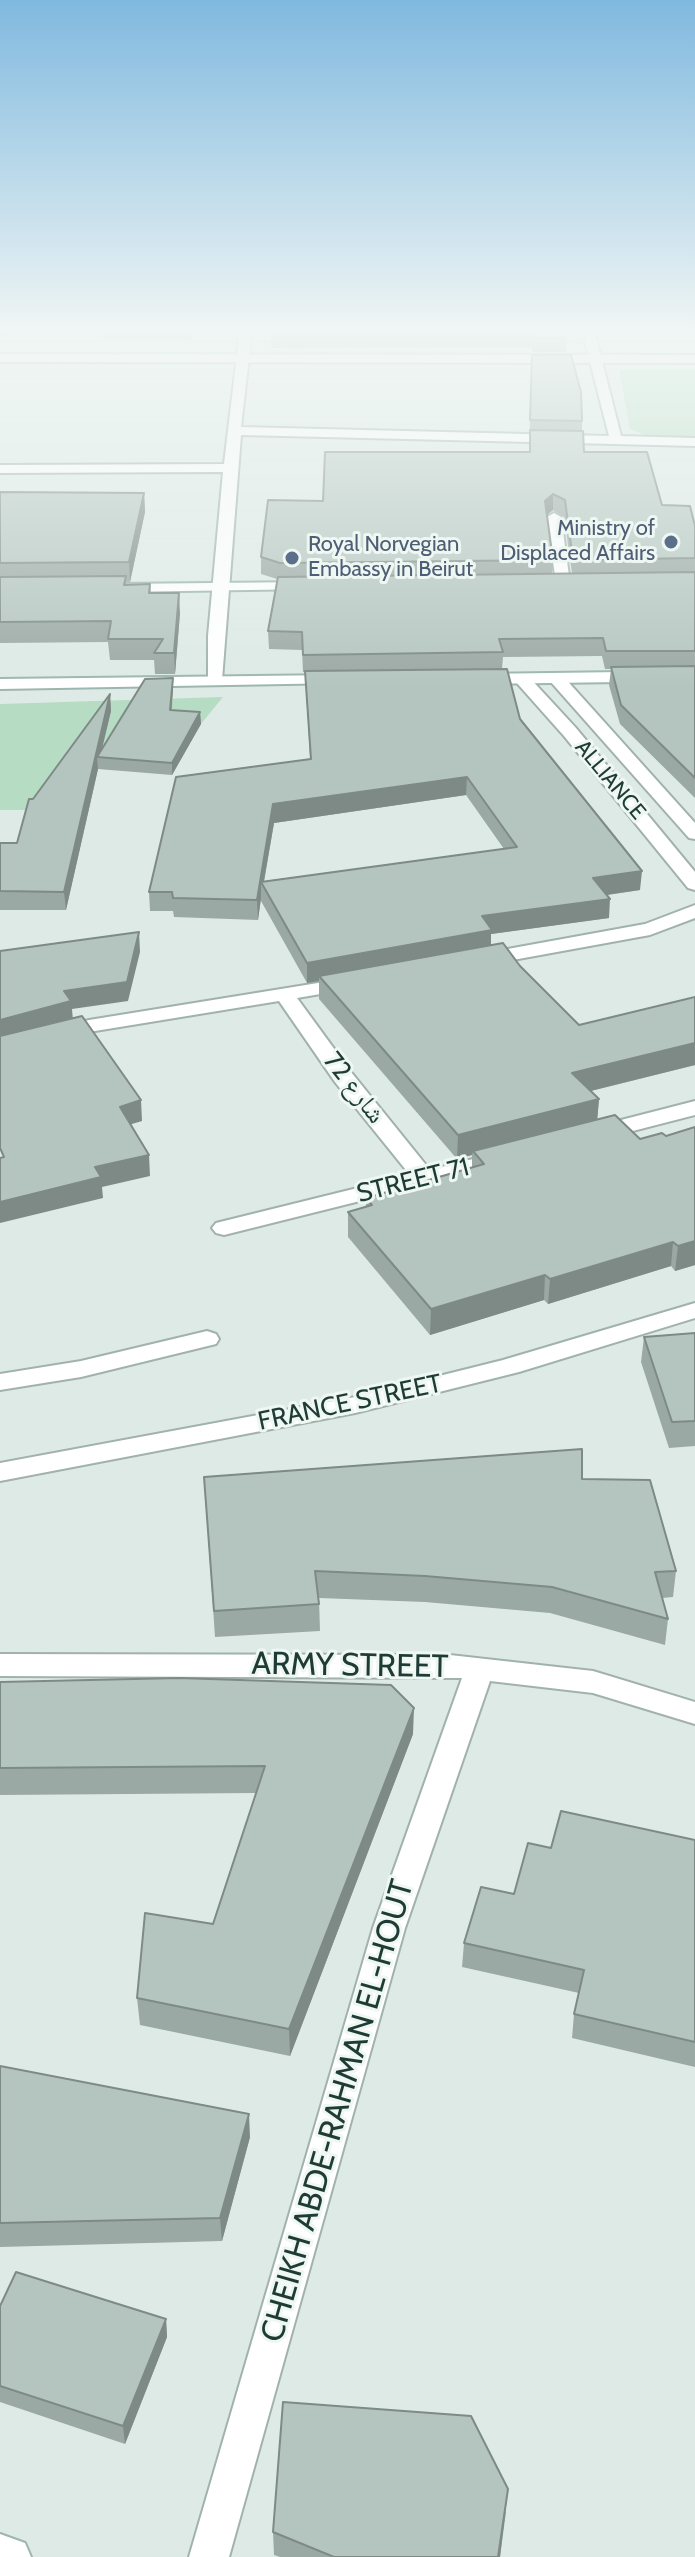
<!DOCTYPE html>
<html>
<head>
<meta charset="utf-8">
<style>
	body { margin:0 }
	canvas { display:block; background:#deeae6 }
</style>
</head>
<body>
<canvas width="695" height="2557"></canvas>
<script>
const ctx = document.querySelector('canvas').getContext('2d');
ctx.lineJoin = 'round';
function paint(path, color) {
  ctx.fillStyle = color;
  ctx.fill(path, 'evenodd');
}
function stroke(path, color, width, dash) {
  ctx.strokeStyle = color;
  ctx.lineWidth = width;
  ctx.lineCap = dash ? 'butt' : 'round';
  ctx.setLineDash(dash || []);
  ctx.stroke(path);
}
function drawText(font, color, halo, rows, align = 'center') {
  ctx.font = font + ' Cabin,"Noto Naskh Arabic",sans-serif';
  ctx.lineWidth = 6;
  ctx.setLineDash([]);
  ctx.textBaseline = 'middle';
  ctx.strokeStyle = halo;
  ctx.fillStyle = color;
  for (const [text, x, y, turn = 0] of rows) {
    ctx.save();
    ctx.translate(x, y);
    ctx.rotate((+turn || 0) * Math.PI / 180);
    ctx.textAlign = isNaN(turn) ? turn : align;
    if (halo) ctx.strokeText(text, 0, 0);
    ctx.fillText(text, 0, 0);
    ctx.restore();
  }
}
const green = new Path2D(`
	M619 370H695V437L645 435 630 429Z
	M223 697 201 724 128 719 104 759 40 810H0V704Z`);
const lane = new Path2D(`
	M554 513 561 517 570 583 563 587 556 583 547 517Z
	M207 1331 216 1334 219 1339 216 1344 81 1377 0 1390V1374L81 1361Z`);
const street = new Path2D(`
	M240 330H252L241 427 609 436 582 330H594L621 436 695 438V446L241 435 222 680 214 685 208 683V636L223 472 0 473V465L224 464Z
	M556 673 562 675 695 823V839L689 838 550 681V675Z
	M522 674 528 676 576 728 695 872V890L688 888 564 736 516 682 514 679Z
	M695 905V918L650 935 480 966 470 960 480 954 645 924Z
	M349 978 356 980 359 984 356 988 297 998 351 1072 430 1170 504 1151 515 1158 512 1163 224 1235 216 1233 212 1228 216 1223 410 1175 335 1082 279 1001 89 1032 0 1053V1041L89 1020Z
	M695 1101V1115L594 1141 583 1134 586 1129Z
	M695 1303V1318L519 1372 355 1413 0 1481V1463L355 1397 503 1360Z
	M0 1654 450 1655 593 1671 695 1702V1724L593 1693 490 1681 405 1928 229 2557H189L373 1928 462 1678 0 1676Z`);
const secondary = new Path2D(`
	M0 354 695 355V363L0 362Z
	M309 582 314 583V589L117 592 110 588 117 584Z
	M695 671V681L478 684 470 679 478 674Z
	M338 675 346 680 344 683 0 689V679Z
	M0 2534 25 2543 31 2557H0Z`);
const wall = new Path2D(`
	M101 330H195L192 340 102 339Z
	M271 330H565L567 338 566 352H532V347L271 348Z
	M532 355 582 421V431L584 452 662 505 695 526V798L620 724 609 685 611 669H605L602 656 503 657 502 669 520 719 640 890 607 895 609 918 491 934V945L520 966 579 1025 695 997V1065L591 1091 599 1099 597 1119 640 1139 666 1136 695 1127V1265L675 1271 671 1266 548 1304 544 1300 430 1335 348 1237V1212L366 1207V1198L472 1167V1155L457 1159 319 999V981L307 983 261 901V898L258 920 174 917 173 911H150L149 892 310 759 305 672H303L302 650 269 649 268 631 277 579 261 574V557L323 501 529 452ZM553 510 564 517 572 573 552 574 553 560 547 515ZM466 795 504 849 264 882 274 823Z
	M0 492 144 493 145 512 130 582H126L127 585 150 584 151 593 180 613 175 674H155L154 660H110L108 642 0 643Z
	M173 678 172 710 200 712 201 724 172 775 98 769 66 910H0V843H17L33 799 110 694 111 711 102 748Z
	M695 1333V1446L669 1448 641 1362 644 1337Z
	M204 1477 582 1479 676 1571 673 1597 662 1598 668 1619 665 1645 550 1613 425 1602 319 1598 320 1631 215 1637Z
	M0 1682 413 1734 290 2056 140 2025 137 1998 213 1924 256 1793 0 1795Z
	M695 1840V2067L572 2038 574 2014 579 1993 462 1967 464 1943 514 1894 551 1848Z
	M0 2066 250 2137 222 2241 0 2247Z
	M0 2306 166 2319 167 2337 125 2444 0 2402Z
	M506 2512 500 2557H280L274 2555 273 2532Z`);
const shadedWall = new Path2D(`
	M0 330H30L0 336Z
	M191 330H195L192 340Z
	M144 493 145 512 130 582 129 562Z
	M553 494V510L544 517 545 501Z
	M179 593 180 613 175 674 174 653Z
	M173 678V690L170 722V710Z
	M110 694 111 711 100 757H97L98 769 66 910 64 892Z
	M200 712 201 724 172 775V763Z
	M467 777 466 795 274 823 263 886 261 882V898L258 920 257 900 273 804Z
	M642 871 640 890 592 897 593 878Z
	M610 899 609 918 491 934V949L319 976V981L307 983V963L482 916Z
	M139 932 140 952 128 1001 72 1009 73 1021 0 1040V1020L64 991Z
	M695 1043V1065L570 1096 572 1073Z
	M599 1099 597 1123 473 1151 472 1155 457 1159 458 1135Z
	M141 1100 142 1121 122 1127 120 1107Z
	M149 1155 150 1176 102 1187 103 1198 0 1223V1202L95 1167Z
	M695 1241V1265L675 1271 678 1246Z
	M673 1242 671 1266 548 1304 550 1279Z
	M545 1275 544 1300 430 1335 431 1309Z
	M414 1708 413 1734 290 2056 289 2029Z
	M249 2114 250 2137 222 2241 220 2218Z
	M166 2319 167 2337 125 2444 123 2426Z
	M508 2489 500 2557H498Z`);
const building = new Path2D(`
	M271 330H565L567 338H532V334H271Z
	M532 355H571L581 392 582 421 530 420Z
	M530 430 583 431 584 452H647L662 505 690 506 695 526V558L573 560 565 500 553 494 545 501 553 560 280 563 261 557 268 500 323 501 325 452H530Z
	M0 492 144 493 129 562 0 563Z
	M695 572V651H606L603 638 499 639 503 652 303 655 302 632 268 631 278 577Z
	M126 576 124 585 150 584 149 593H179L174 653H154L163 639H108L111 621 0 622V577Z
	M695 666V778L621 705 611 667Z
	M507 669 520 719 642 871 593 878 610 899 482 916 492 930 307 963 261 882 517 847 467 777 273 804 257 900 173 898 172 892H149L176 777 311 759 305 671Z
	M173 678 170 710 200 712 172 763 97 757 145 679Z
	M110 694 64 892 0 891V843H17L29 799H33Z
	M139 932 127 982 64 991 71 1001 0 1020V951Z
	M503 943 520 966 579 1025 695 997V1043L572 1073 599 1099 458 1135 319 976Z
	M82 1016 141 1100 120 1107 149 1155 95 1167 101 1177 0 1202V1158L4 1157 0 1148V1036Z
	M615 1115 640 1139 662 1133 666 1136 695 1127V1241L678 1246 673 1242 550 1279 545 1275 431 1309 348 1212 372 1205 366 1198 484 1164 473 1151Z
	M695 1333V1421L672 1422 644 1337Z
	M582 1449V1479L650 1480 676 1571 655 1572 668 1619 552 1587 425 1576 315 1571 319 1604 214 1611 204 1477Z
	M179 1678 391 1685 414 1708 289 2029 137 1998 145 1913 213 1924 265 1766 0 1768V1682Z
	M561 1811 695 1840V2042L574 2014 584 1970 464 1943 481 1887 514 1894 528 1843 551 1848Z
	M0 2066 249 2114 220 2218 0 2223Z
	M16 2272 166 2319 123 2426 0 2386V2306Z
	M283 2402 471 2416 508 2489 498 2557H334L273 2532Z`);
const markers = [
	[671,542,8,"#5c6f8a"],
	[292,558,8,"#5c6f8a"]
];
const farServicenames = [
	["Ministry of",655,529],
	["Displaced Affairs",655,554],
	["Royal Norvegian",308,545,"left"],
	["Embassy in Beirut",308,570,"left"]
];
const farStreetnames = [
	["ALLIANCE",610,780,50]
];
const streetNames = [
	["شارع 72",354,1088,52],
	["STREET 71",413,1181,-14],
	["FRANCE STREET",350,1403,-12]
];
const nearStreetnames = [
	["ARMY STREET",350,1666,1],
	["CHEIKH ABDE-RAHMAN EL-HOUT",338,2111,-74]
];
paint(green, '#b6ddc3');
stroke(lane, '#a1b2ad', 4);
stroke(street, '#a1b2ad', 4);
stroke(secondary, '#9db6af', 4);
paint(lane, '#fff');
paint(street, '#fff');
paint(secondary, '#fff');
paint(wall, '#9ba9a4');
paint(shadedWall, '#7e8a86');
paint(building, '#b4c5bf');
stroke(building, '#7e8a86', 2);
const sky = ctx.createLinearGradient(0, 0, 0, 688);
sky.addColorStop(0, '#80b9df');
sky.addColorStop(0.48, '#f0f6f4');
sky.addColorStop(1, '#f0f6f400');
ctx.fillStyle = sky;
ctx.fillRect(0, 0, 695, 688);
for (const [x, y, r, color] of markers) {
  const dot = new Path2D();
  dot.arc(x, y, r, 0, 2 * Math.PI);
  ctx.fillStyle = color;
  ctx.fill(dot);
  stroke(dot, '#eff7f3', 3);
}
drawText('22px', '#4e5e75', '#eff7f3', farServicenames, 'right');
drawText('22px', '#1f3b35', '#eff7f3', farStreetnames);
drawText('26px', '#1f3b35', '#eff7f3', streetNames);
drawText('32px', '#1f3b35', '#eff7f3', nearStreetnames);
</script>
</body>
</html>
